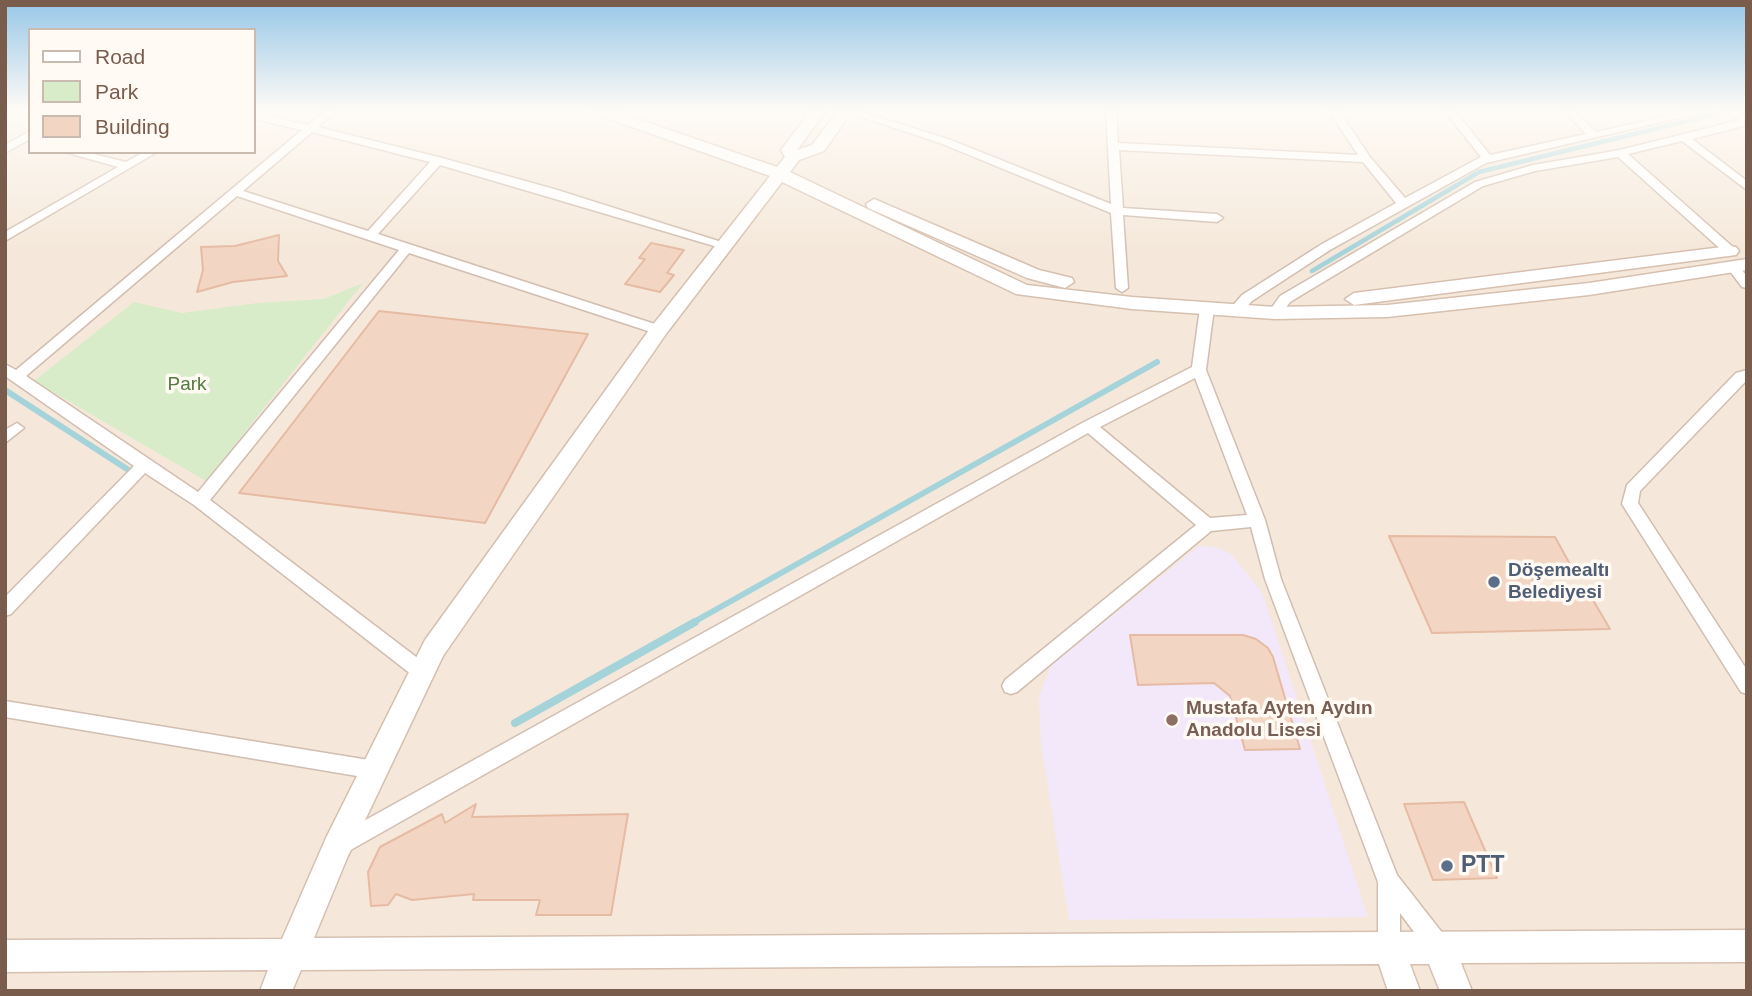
<!DOCTYPE html>
<html>
<head>
<meta charset="utf-8">
<style>
	body { margin:0 }
	#map { position:relative; width:1752px; height:996px; overflow:hidden; background:#fdf6ec; font-family:Arial,sans-serif }
	canvas { display:block }
	.frame { position:absolute; inset:0; border:7px solid #7a5c4d; pointer-events:none }
	.legend { position:absolute; left:28px; top:28px; width:228px; height:126px; box-sizing:border-box; background:#fffaf3; border:2px solid #cabbb1; margin:0; padding:9px 12px; list-style:none; font-size:21px; color:#7a5c4d }
	.legend li { display:flex; align-items:center; gap:14px; height:35px }
	.legend b { width:35px; border:2px solid #cabbb1 }
</style>
</head>
<body>
<div id="map">
<canvas width="1752" height="996"></canvas>
<div class="frame"></div>
<ul class="legend">
<li><b style="height:9px;background:#fff"></b>Road</li>
<li><b style="height:19px;background:#d8ecc9"></b>Park</li>
<li><b style="height:19px;background:#f3d5c3"></b>Building</li>
</ul>
</div>
<script>
const ctx = document.querySelector('canvas').getContext('2d');
ctx.lineJoin = 'round';
function paint(path, color) {
  ctx.fillStyle = color;
  ctx.fill(path, 'evenodd');
}
function stroke(path, color, width, dash) {
  ctx.strokeStyle = color;
  ctx.lineWidth = width;
  ctx.lineCap = dash ? 'butt' : 'round';
  ctx.setLineDash(dash || []);
  ctx.stroke(path);
}
function drawText(font, color, halo, rows, align = 'center') {
  ctx.font = font + ' Arial,sans-serif';
  ctx.lineWidth = 7;
  ctx.setLineDash([]);
  ctx.textBaseline = 'middle';
  ctx.strokeStyle = halo;
  ctx.fillStyle = color;
  for (const [text, x, y, turn = 0] of rows) {
    ctx.save();
    ctx.translate(x, y);
    ctx.rotate((+turn || 0) * Math.PI / 180);
    ctx.textAlign = isNaN(turn) ? turn : align;
    if (halo) ctx.strokeText(text, 0, 0);
    ctx.fillText(text, 0, 0);
    ctx.restore();
  }
}
const residential = new Path2D(`
	M5 111H30V152H254V111H1747V991H5Z`);
const education = new Path2D(`
	M1199 546 1215 547 1230 553 1262 592 1368 917 1069 920 1041 745 1039 696 1051 665Z`);
const green = new Path2D(`
	M363 283 206 481 34 381 134 302 182 313 258 303 324 299Z`);
const streamFar2 = new Path2D(`
	M1312 271 1479 172 1728 111`);
const streamFar1 = new Path2D(`
	M5 390 130 471
	M692 623 1157 362`);
const stream = new Path2D(`
	M515 723 695 622`);
const building = new Path2D(`
	M279 235 278 261 287 276 233 282 197 292 203 270 201 247 235 246Z
	M651 243 684 250 667 273 674 275 660 292 625 284 645 259 639 258Z
	M379 311 588 334 485 523 239 493Z
	M1389 536 1555 537 1571 566H1526L1541 595H1590L1610 629 1432 633Z
	M1130 635H1243L1256 639 1268 648 1273 657 1300 749 1245 750 1230 696 1214 683 1138 685Z
	M1464 802 1497 878 1433 880 1404 804Z
	M476 804 472 817 628 814 611 915H536L540 900H473L474 894 412 900 396 894 388 905 371 906 368 872 380 847 442 814 445 823Z`);
const street = new Path2D(`
	M325 111H336L318 127 442 158 554 189 731 245 725 249 721 248 440 165 378 234 664 327 666 330 659 334 654 333 409 253 210 500 428 666 431 672 428 678 422 680 416 678 194 505 145 473 11 614 5 616V597L134 466 5 376V364L16 370 302 130 254 119V113L308 125ZM312 132 430 162 368 231 243 191ZM237 196 399 250 198 492 26 376Z
	M844 111H858L948 139 1111 204 1106 111H1116L1118 143 1358 155 1329 111H1339L1370 157 1405 198 1481 157 1445 111H1455L1490 155 1586 134 1565 111H1575L1596 132 1691 111H1708L1486 163 1330 250 1252 301 1241 313 1236 314 1229 310 1242 295 1322 244 1396 203 1363 162 1119 150 1123 208 1217 214 1223 218 1217 222 1123 215 1128 288 1122 292 1116 288 1111 213 940 143Z
	M1726 111H1738L1747 116V125L1692 139 1747 181V190L1682 141 1628 154 1734 248V254H1726L1618 157 1535 171 1483 186 1290 302 1280 316 1275 317 1268 313 1280 296 1475 182 1533 165 1620 150 1740 120Z
	M30 131V139L5 153V145Z
	M65 152H85L126 162 144 152H157L5 241V232L118 167Z
	M1732 262 1736 263 1747 276V288L1742 287 1726 266Z
	M1207 304 1214 308 1206 370 1265 520 1281 579 1397 875 1447 939 1450 947 1447 955 1439 958 1431 955 1400 913V948L1397 956 1389 959 1381 956 1378 948V882L1265 579 1251 527 1211 531 1017 692 1011 694 1005 692 1002 686 1005 680 1196 525 1088 433 347 852 340 855 333 852 330 845 333 838 1084 422 1192 367 1200 308ZM1195 378 1247 515 1210 518 1100 427Z
	M1747 370V380L1640 491 1638 503 1747 670V694L1741 692 1622 504 1627 485 1736 373Z
	M17 423 24 428 5 443V430Z
	M5 701 375 761 382 763 385 770 382 777 375 779 5 717Z`);
const secondary = new Path2D(`
	M593 111H614L777 167 785 157 781 150 811 111H826L797 150 812 145 838 111H852L824 151 799 160 790 172 1027 285 1132 297 1275 307 1387 305 1589 283 1747 259V270L1589 295 1387 317 1275 319 1132 309 1016 294 782 182 666 334 443 656 347 858 314 938 1747 930V962L1461 963 1472 991H1440L1429 964H1410L1420 991H1388L1379 964 301 970 292 991H260L268 970 5 972V940L282 939 326 838 425 640 652 326 770 176 596 114Z
	M874 199 1039 270 1072 278 1074 282 1065 288 1027 278 868 208 866 204Z
	M1730 246 1736 247 1739 251 1736 255 1354 305 1345 299 1354 293Z`);
const markers = [
	[1494,582,7,"#5c6f8a"],
	[1172,720,7,"#8d6e63"],
	[1447,866,7,"#5c6f8a"]
];
const parkNames = [
	["Park",187,385]
];
const serviceNames = [
	["Döşemealtı",1508,571],
	["Belediyesi",1508,593]
];
const educationNames = [
	["Mustafa Ayten Aydın",1186,709],
	["Anadolu Lisesi",1186,731]
];
const nearServicenames = [
	["PTT",1461,866]
];
paint(residential, '#f5e8da');
paint(education, '#f3e8fa');
paint(green, '#d8ecc9');
stroke(streamFar2, '#a5d3da', 4.5);
stroke(streamFar1, '#a5d3da', 6);
stroke(stream, '#a5d3da', 8);
paint(building, '#f3d5c3');
stroke(building, '#e6bba3', 2);
stroke(street, '#d1beb0', 3);
stroke(secondary, '#d6c0b0', 3);
paint(street, '#fff');
paint(secondary, '#fff');
const sky = ctx.createLinearGradient(0, 0, 0, 250);
sky.addColorStop(0, '#97c7e8');
sky.addColorStop(0.44, '#fefbf6');
sky.addColorStop(1, '#fefbf600');
ctx.fillStyle = sky;
ctx.fillRect(0, 0, 1752, 250);
for (const [x, y, r, color] of markers) {
  const dot = new Path2D();
  dot.arc(x, y, r, 0, 2 * Math.PI);
  ctx.fillStyle = color;
  ctx.fill(dot);
  stroke(dot, '#fffaf3', 2.5);
}
drawText('19px', '#537a41', '#fffaf3', parkNames);
drawText('bold 19px', '#4e5e75', '#fffaf3', serviceNames, 'left');
drawText('bold 19px', '#785e54', '#fffaf3', educationNames, 'left');
drawText('bold 23px', '#4e5e75', '#fffaf3', nearServicenames, 'left');
</script>
</body>
</html>
